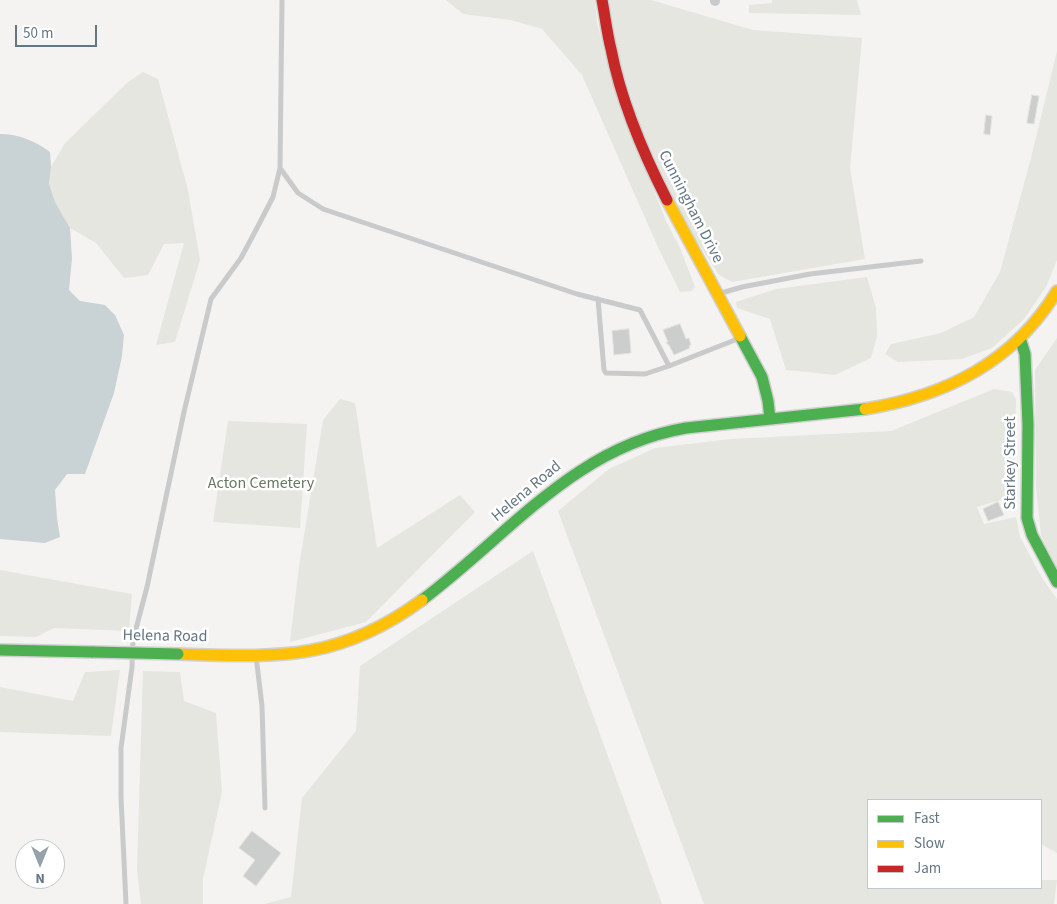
<!DOCTYPE html>
<html>
<head>
<meta charset="utf-8">
<style>
	body { margin:0 }
	#map { position:relative; width:1057px; height:904px; overflow:hidden; background:#f4f3f1; font-family:"Source Sans 3",sans-serif }
	canvas { display:block }
	.legend { position:absolute; left:867px; top:799px; width:175px; height:90px; box-sizing:border-box; background:#fff; border:1px solid #c1c8cd; margin:0; padding:6px 9px; list-style:none; font-size:15px; color:#637682 }
	.legend li { display:flex; align-items:center; gap:10px; height:25px }
	.legend b { width:25px; border:1px solid #c1c8cd }
	.north { position:absolute; left:15px; top:839px; width:50px; height:50px; box-sizing:border-box; background:#fff; border:1px solid #c1c8cd; border-radius:50%; rotate:180deg; font-size:14px; font-weight:700; line-height:20px; text-align:center; color:#637682 }
	.north::after { content:''; display:block; margin:auto; width:18px; height:22px; background:#96a2a9; clip-path:polygon(50% 0,100% 100%,50% 72%,0 100%) }
	.scale { position:absolute; left:15px; top:25px; width:82px; height:22px; box-sizing:border-box; border:2px solid #637682; border-top:0; padding-left:6px; font-size:15px; line-height:18px; white-space:nowrap; color:#637682; -webkit-text-stroke:4px #fff; paint-order:stroke }
</style>
</head>
<body>
<div id="map">
<canvas width="1057" height="904"></canvas>
<ul class="legend">
<li><b style="height:6px;background:#4caf50"></b>Fast</li>
<li><b style="height:6px;background:#ffc107"></b>Slow</li>
<li><b style="height:6px;background:#c62828"></b>Jam</li>
</ul>
<div class="north">N</div>
<div class="scale">50 m</div>
</div>
<script>
const ctx = document.querySelector('canvas').getContext('2d');
ctx.lineJoin = 'round';
function paint(path, color) {
  ctx.fillStyle = color;
  ctx.fill(path, 'evenodd');
}
function stroke(path, color, width, dash) {
  ctx.strokeStyle = color;
  ctx.lineWidth = width;
  ctx.lineCap = dash ? 'butt' : 'round';
  ctx.setLineDash(dash || []);
  ctx.stroke(path);
}
function drawText(font, color, halo, rows, align = 'center') {
  ctx.font = font + ' "Source Sans 3",sans-serif';
  ctx.lineWidth = 5;
  ctx.setLineDash([]);
  ctx.textBaseline = 'middle';
  ctx.strokeStyle = halo;
  ctx.fillStyle = color;
  for (const [text, x, y, turn = 0] of rows) {
    ctx.save();
    ctx.translate(x, y);
    ctx.rotate((+turn || 0) * Math.PI / 180);
    ctx.textAlign = isNaN(turn) ? turn : align;
    if (halo) ctx.strokeText(text, 0, 0);
    ctx.fillText(text, 0, 0);
    ctx.restore();
  }
}
const green = new Path2D(`
	M446 0H595L597 22 609 70 631 133 666 221 680 248 695 287 692 291 680 292 657 245 582 75 542 29 511 20 463 14Z
	M609 0H651L753 30 862 38 850 168 865 259 732 282 719 275 682 218 641 127 619 60Z
	M772 0H857L861 15 749 13V5L772 3Z
	M1057 51V260L1046 287 1024 319 992 348 962 359 898 362 885 354 891 344 941 333 974 317 1000 272 1031 158Z
	M143 72 158 79 188 190 200 260 175 342 156 345 184 243 164 244 148 275 124 278 96 243 70 228 55 202 49 184 51 167 65 143 128 82Z
	M867 277 876 308 877 337 871 358 835 375 786 370 770 319 737 308 736 302 776 289Z
	M1057 338V569L1041 535 1036 487 1035 370Z
	M994 389 1012 392 1016 399 1014 496 977 507 984 524 1016 517 1020 537 1042 578 1057 599V853L1041 844V800H868V888H1041V880H1057L1054 904H704L558 511 609 469 655 448 731 439 891 431Z
	M340 399 355 403 377 548 460 495 475 512 366 622 290 642 299 566 323 420Z
	M228 421 307 424 300 528 213 522Z
	M533 551 662 904H264L291 897 302 798 356 731 360 666Z
	M0 570 132 594 129 631 54 628 36 637 0 636Z
	M120 670 111 736 0 732V687L73 701 85 672Z
	M143 671 180 672 184 701 216 713 222 792 203 879V904H141L137 869Z`);
const water = new Path2D(`
	M0 134C19 134 35 141 50 152L51 167 49 184 55 202 70 228 72 258 69 290 80 301 105 305 115 315 124 335 122 356 114 393 85 474H67L55 490 57 518 60 537 45 543 0 539Z`);
const building = new Path2D(`
	M1032 95 1039 96 1034 124 1027 123Z
	M986 115 992 116 990 135 984 134Z
	M680 324 686 339 689 338 691 345 689 346 690 348 674 355 669 345H668L666 342H668L663 330Z
	M629 329 631 353 614 355 612 331Z
	M998 502 1004 515 988 521 983 509Z
	M252 831 281 853 256 886 243 876 255 860 239 848Z`);
const lane = new Path2D(`
	M280 168 298 193 323 209 577 294 640 310 669 366 740 338
	M718 294 742 287 810 274 921 261
	M598 299 604 370 606 373 645 374 669 366
	M256 656 262 706 265 808
	M126 904 121 797V748L132 667 133 640 147 587 184 412 211 299 241 258 257 228 273 197 280 168 282 0`);
const street = new Path2D(`
	M715 0V1`);
const fast = new Path2D(`
	M740 336 762 377 768 401 770 419
	M1020 338 1025 354 1028 425 1027 518 1032 535 1057 582
	M422 600C509 535 574 447 686 428L865 409
	M0 650 93 652`);
const slow = new Path2D(`
	M667 200 740 336
	M865 409C946 396 1014 362 1057 291
	M178 654C277 657 338 662 422 600`);
const jam = new Path2D(`
	M602 0C605 16 607 33 611 49 621 101 643 153 667 200`);
const fastBridge = new Path2D(`
	M93 652 178 654`);
const streetNames = [
	["Cunningham Drive",690,207,63],
	["Starkey Street",1011,463,-90],
	["Helena Road",527,492,-40],
	["Helena Road",165,637,1]
];
const parkNames = [
	["Acton Cemetery",261,484]
];
paint(green, '#e4e6df');
paint(water, '#c9d2d4');
paint(building, '#cccdcd');
stroke(building, '#e3e2e1', 1);
stroke(fast, '#d0d1d1', 14);
stroke(slow, '#d0d1d1', 14);
stroke(jam, '#d0d1d1', 14);
stroke(lane, '#c9cacb', 5);
stroke(street, '#c9cacb', 10);
stroke(fast, '#4caf50', 11);
stroke(slow, '#ffc107', 11);
stroke(jam, '#c62828', 11);
stroke(fastBridge, '#d0d1d1', 14, []);
stroke(fastBridge, '#4caf50', 11);
drawText('16px', '#637682', '#fff', streetNames);
drawText('16px', '#687962', '#fff', parkNames);
</script>
</body>
</html>
